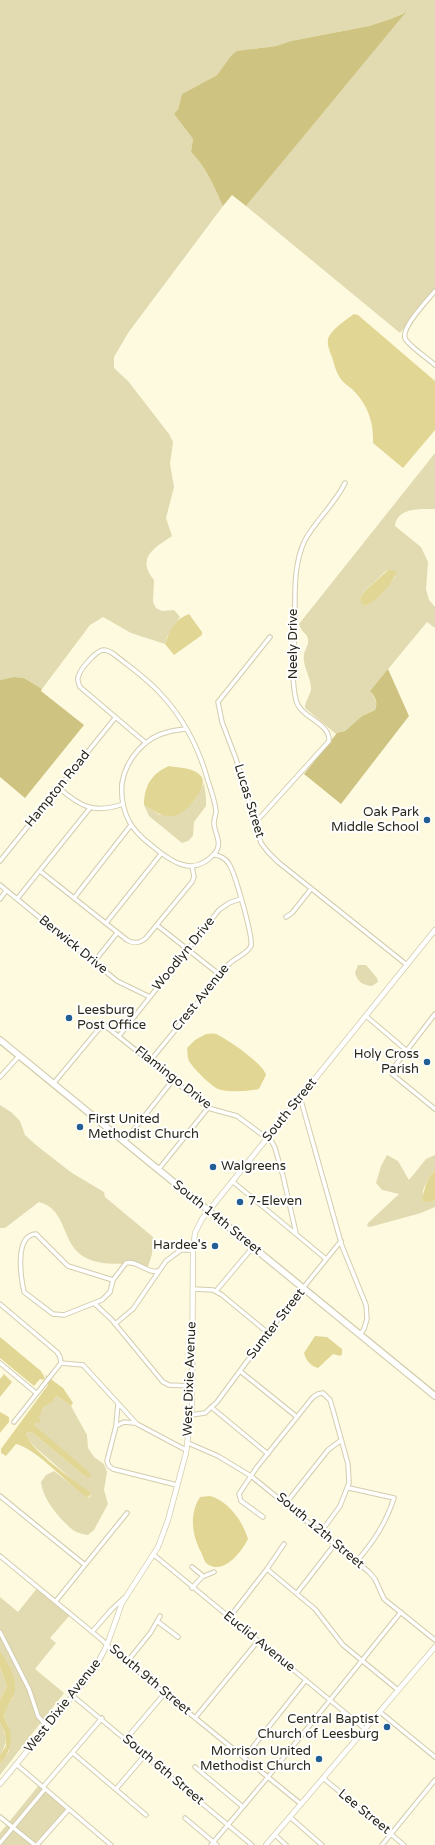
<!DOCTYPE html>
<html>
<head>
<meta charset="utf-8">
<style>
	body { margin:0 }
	canvas { display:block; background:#fefae0 }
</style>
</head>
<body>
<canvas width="435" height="1845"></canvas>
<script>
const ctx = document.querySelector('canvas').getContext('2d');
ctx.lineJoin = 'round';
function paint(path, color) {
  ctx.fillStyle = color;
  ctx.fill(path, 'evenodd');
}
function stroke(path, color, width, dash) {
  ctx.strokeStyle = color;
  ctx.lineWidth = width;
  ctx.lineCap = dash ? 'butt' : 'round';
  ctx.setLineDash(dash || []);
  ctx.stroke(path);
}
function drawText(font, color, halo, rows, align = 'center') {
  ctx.font = font + ' "Varela Round",sans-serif';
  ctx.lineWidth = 4;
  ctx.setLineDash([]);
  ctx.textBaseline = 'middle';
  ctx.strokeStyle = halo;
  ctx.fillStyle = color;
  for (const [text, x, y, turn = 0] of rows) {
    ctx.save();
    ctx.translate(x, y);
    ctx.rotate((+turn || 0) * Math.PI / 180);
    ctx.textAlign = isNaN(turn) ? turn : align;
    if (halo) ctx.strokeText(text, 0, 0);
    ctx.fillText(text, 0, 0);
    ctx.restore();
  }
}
const green = new Path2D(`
	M0 0H435V291L400 333 246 206 404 12 392 19 369 26 291 41 276 46 252 49 226 63 217 75 182 94 178 109 174 114 193 139 191 152C208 170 213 185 223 206L128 333 114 357V368L128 381 169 434 173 442 170 464 174 487 166 518 172 536C154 548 136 558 154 580L153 602 156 608 162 611 174 610 180 617 167 637 165 644 131 633 103 617 90 625 42 689 24 678 14 677 0 680Z
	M435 453V509C421 509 397 507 395 526L421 547 428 562 426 589 429 600 435 607V628L427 622 370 691C375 698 378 702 375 710L362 716 345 731 336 734 305 708C305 700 311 695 311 688 311 677 302 666 304 654 305 649 309 645 308 639 307 633 301 632 299 624ZM387 570 395 577 383 592 365 606 360 599 364 592Z
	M204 783 206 797V806L194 822 193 836 188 841 182 843 149 816 144 805 160 815 194 801Z
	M358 965H366L377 978 378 982 372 986C362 985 358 982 355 973Z
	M0 1105 11 1112 20 1121 25 1135 36 1145 72 1173 104 1192 105 1197 153 1237 152 1254 148 1267C127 1261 103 1268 84 1257 60 1242 68 1210 39 1202L5 1228H0Z
	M387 1155 398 1161 409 1180 426 1159 435 1155V1171C431 1173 424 1187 423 1191 423 1196 427 1199 430 1202L435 1200V1207L421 1213 370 1227 367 1226 368 1223 399 1194 382 1190 376 1183 381 1166Z
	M57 1396 71 1406 87 1435 88 1448 94 1457 104 1464 107 1472 104 1490 108 1504 94 1530 88 1535C83 1534 77 1533 73 1530 59 1518 43 1500 41 1482L46 1475 54 1471 88 1498 91 1496 36 1448 28 1439 26 1434 28 1432 33 1433 82 1474 90 1478 34 1425 36 1422H39C38 1412 45 1405 53 1401V1399Z
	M38 1587 71 1614 50 1638 56 1643 35 1669 64 1693 0 1775V1764L9 1751V1727L5 1719V1711L13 1698 0 1651V1597L18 1612Z
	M0 1667 7 1686 0 1701Z
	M0 1723C7 1736 8 1743 0 1755Z
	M39 1785 68 1809 38 1845H0V1833Z`);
const forest = new Path2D(`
	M406 12 246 206 232 195 223 206C213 185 208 170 191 152L193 139 174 114 178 109 182 94 217 75 231 56 237 51 276 46 291 41 369 26 391 19Z
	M388 669 409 716 341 804 304 774 337 733 345 731 362 716 375 710C378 702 376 698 370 691Z
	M14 677 24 678 42 689 41 691 84 725 25 798 0 777V680Z`);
const water = new Path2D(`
	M354 314 358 315 435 381V430L403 468 373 443C374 423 368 405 353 390 349 386 343 383 340 378 336 372 334 364 332 357 330 352 327 345 328 340 328 332 348 318 354 314Z
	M388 570 397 571C392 585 378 599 365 606L362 604 360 599 364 592Z
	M189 614 202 632V635L174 655 165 644C169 631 176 618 189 614Z
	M169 766C180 768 193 767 201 776 210 785 186 814 175 816 163 818 154 811 144 805 144 786 152 773 169 766Z
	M206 1034C209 1034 213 1033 216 1034 226 1038 265 1065 266 1075L259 1089C250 1091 227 1093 218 1089 211 1086 193 1068 189 1061 187 1057 188 1052 187 1048L195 1040Z
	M435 1171V1200L430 1202 422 1201C424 1192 426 1177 435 1171Z
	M315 1336 327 1337 342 1349V1354L340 1356 333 1354 318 1368C311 1366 306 1361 304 1353Z
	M0 1337 41 1371 45 1378 43 1380 40 1379 34 1386 0 1358Z
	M4 1374 12 1382 0 1397V1379Z
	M44 1374 63 1388 73 1403 71 1406 57 1396 53 1399V1401L43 1408 39 1418 41 1423 36 1422 34 1425 88 1471 91 1476 89 1478 82 1474 33 1433 28 1432 26 1434C33 1453 74 1480 91 1493L88 1498C68 1485 37 1449 16 1444L6 1456 1 1453V1449L48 1385 45 1380 47 1378Z
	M0 1412 9 1417V1422L0 1433Z
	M210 1496C228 1501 243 1521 248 1539 242 1551 225 1574 209 1565 204 1563 203 1556 201 1552 192 1535 189 1514 200 1497Z
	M0 1651C9 1665 21 1683 12 1699 9 1706 3 1711 5 1719 6 1722 8 1725 9 1727 14 1742 9 1753 0 1764V1755L6 1746 5 1733 0 1723V1701L7 1686 0 1667Z`);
const minor = new Path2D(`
	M435 291C428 300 398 330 406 340 413 349 426 357 435 365
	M270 637 218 702 222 722 236 759 261 843 268 852 278 862 407 965
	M146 743 80 687C78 683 77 678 79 675 81 668 96 651 103 650 108 650 111 652 115 655 130 667 146 678 159 692 183 717 199 748 208 781 211 790 215 801 216 811 216 815 214 818 214 823 214 833 224 844 214 854 193 878 170 861 151 845 142 838 134 831 129 821 123 810 121 795 122 783 126 759 145 737 168 732 174 730 180 730 186 729
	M59 788C81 807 94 814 123 804
	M255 823 329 741C330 722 300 718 296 700 290 674 295 648 295 621 295 594 293 565 305 540 316 520 335 504 345 483
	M0 861 115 718
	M40 871 127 940C133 944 140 943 146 938L192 882 194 877 192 866
	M0 885 117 981 150 997
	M74 898 131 825
	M0 899 6 891
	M17 899 90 808
	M286 917 292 913 311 889
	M106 923 161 854
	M158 926 220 975
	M94 962 117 933
	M435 1014 391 1071 392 1074 435 1109
	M366 1016 406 1050
	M119 1036 219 910 229 903 240 899
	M150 1061 229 964C236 957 246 955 251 946 253 936 235 873 229 864 226 859 220 855 214 855
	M0 1077 19 1056
	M53 1084 103 1024 208 1108 237 1116 272 1142 275 1148 283 1176 296 1233
	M300 1097 342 1246 366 1305 367 1319 364 1329 360 1335
	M124 1142 173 1080
	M158 1170 208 1108
	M232 1181 326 1259
	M113 1280 68 1266 36 1234C14 1235 21 1278 24 1292L53 1314 64 1315 102 1300 110 1292 113 1280 126 1263C138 1260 147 1274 158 1271
	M193 1289 213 1290 222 1295 268 1333
	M216 1291 253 1247
	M0 1304 57 1352 60 1357 61 1363
	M95 1304 112 1320 163 1382 169 1385 192 1386
	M115 1324 133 1309 166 1261 181 1250H193
	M0 1363 36 1393
	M61 1363 83 1365 137 1424 186 1450
	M240 1371 297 1417
	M211 1407 268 1454
	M191 1415 205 1413 217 1402 282 1314 341 1241
	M14 1422 61 1363
	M134 1423 124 1422 116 1426 107 1461 109 1466 113 1469 177 1485
	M116 1425 118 1404
	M188 1443 218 1456 251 1476 369 1572 375 1579 384 1599 435 1640
	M349 1488 394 1498C386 1523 374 1541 357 1561
	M0 1496 85 1565
	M286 1503 328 1450 340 1441
	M263 1517 241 1501 239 1494 257 1467 313 1397 318 1394 323 1393 330 1400 333 1410 348 1464 349 1483 340 1506 321 1532
	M154 1555 365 1729
	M0 1556 102 1640 113 1651 301 1804
	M192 1567 203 1576
	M267 1569 315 1609 343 1645 398 1690
	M192 1588 202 1577 214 1572
	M297 1593 335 1544
	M56 1601 127 1513
	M229 1618 267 1569 284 1544
	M157 1621 178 1637
	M0 1632 29 1689 38 1716 47 1727
	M92 1632 112 1609 124 1598
	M127 1662 151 1632 160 1616
	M73 1696 252 1845
	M380 1712 435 1757
	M195 1718 258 1641
	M126 1739 165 1693
	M73 1753 146 1815
	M244 1758 306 1680
	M16 1764 111 1845
	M195 1767 243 1807
	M323 1778 404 1845
	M43 1787 102 1718
	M116 1789 145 1755
	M0 1817 35 1845
	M290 1817 322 1845
	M185 1818 217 1845
	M275 1835 286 1845
	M0 1843 45 1789
	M37 1845 69 1809
	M211 1845 268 1777 401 1612
	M382 1845 435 1780`);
const major = new Path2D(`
	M0 1784 94 1670 107 1645 122 1603 158 1547 168 1520 186 1453 192 1405 193 1250 195 1233 202 1219 435 930
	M266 1845 435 1647`);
const highway = new Path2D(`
	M0 1040 435 1396`);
const markers = [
	[427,820,4,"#215e94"],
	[69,1018,4,"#215e94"],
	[427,1062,4,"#215e94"],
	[80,1127,4,"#215e94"],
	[213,1167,4,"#215e94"],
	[240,1202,4,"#215e94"],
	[215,1246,4,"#215e94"],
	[387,1727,4,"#215e94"],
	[319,1759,4,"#215e94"]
];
const streetNames = [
	["Neely Drive",294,644,-90],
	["Hampton Road",58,789,-51],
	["Lucas Street",249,801,73],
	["Berwick Drive",73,945,39],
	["Woodlyn Drive",184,954,-51],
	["Crest Avenue",201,998,-51],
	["Flamingo Drive",173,1078,38],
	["South Street",290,1110,-51],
	["South 14th Street",217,1218,39],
	["Sumter Street",276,1324,-52],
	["West Dixie Avenue",190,1379,-88],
	["South 12th Street",320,1531,40],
	["Euclid Avenue",259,1642,39],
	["South 9th Street",150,1680,40],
	["West Dixie Avenue",63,1706,-52],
	["South 6th Street",163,1770,40],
	["Lee Street",364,1812,39]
];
const poiNames = [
	["Oak Park",419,813],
	["Middle School",419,828],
	["Leesburg",77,1011,"left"],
	["Post Office",77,1026,"left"],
	["Holy Cross",419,1055],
	["Parish",419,1070],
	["First United",88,1120,"left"],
	["Methodist Church",88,1135,"left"],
	["Walgreens",221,1167,"left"],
	["7-Eleven",248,1202,"left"],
	["Hardee's",207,1246],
	["Central Baptist",379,1720],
	["Church of Leesburg",379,1735],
	["Morrison United",311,1752],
	["Methodist Church",311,1767]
];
paint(green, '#e2dbb1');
paint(forest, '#cec381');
paint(water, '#e2d694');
stroke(minor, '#d3cdae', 5.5);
stroke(major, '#d3cdae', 6);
stroke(highway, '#d3cdae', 8);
stroke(minor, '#fff', 3.5);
stroke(major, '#fff', 4.5);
stroke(highway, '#fff', 5.5);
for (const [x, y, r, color] of markers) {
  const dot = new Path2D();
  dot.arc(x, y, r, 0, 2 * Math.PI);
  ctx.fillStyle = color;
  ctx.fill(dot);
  stroke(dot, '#fff', 1.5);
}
drawText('13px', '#2a281b', '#fff', streetNames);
drawText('13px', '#2a281b', '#fff', poiNames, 'right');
</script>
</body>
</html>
